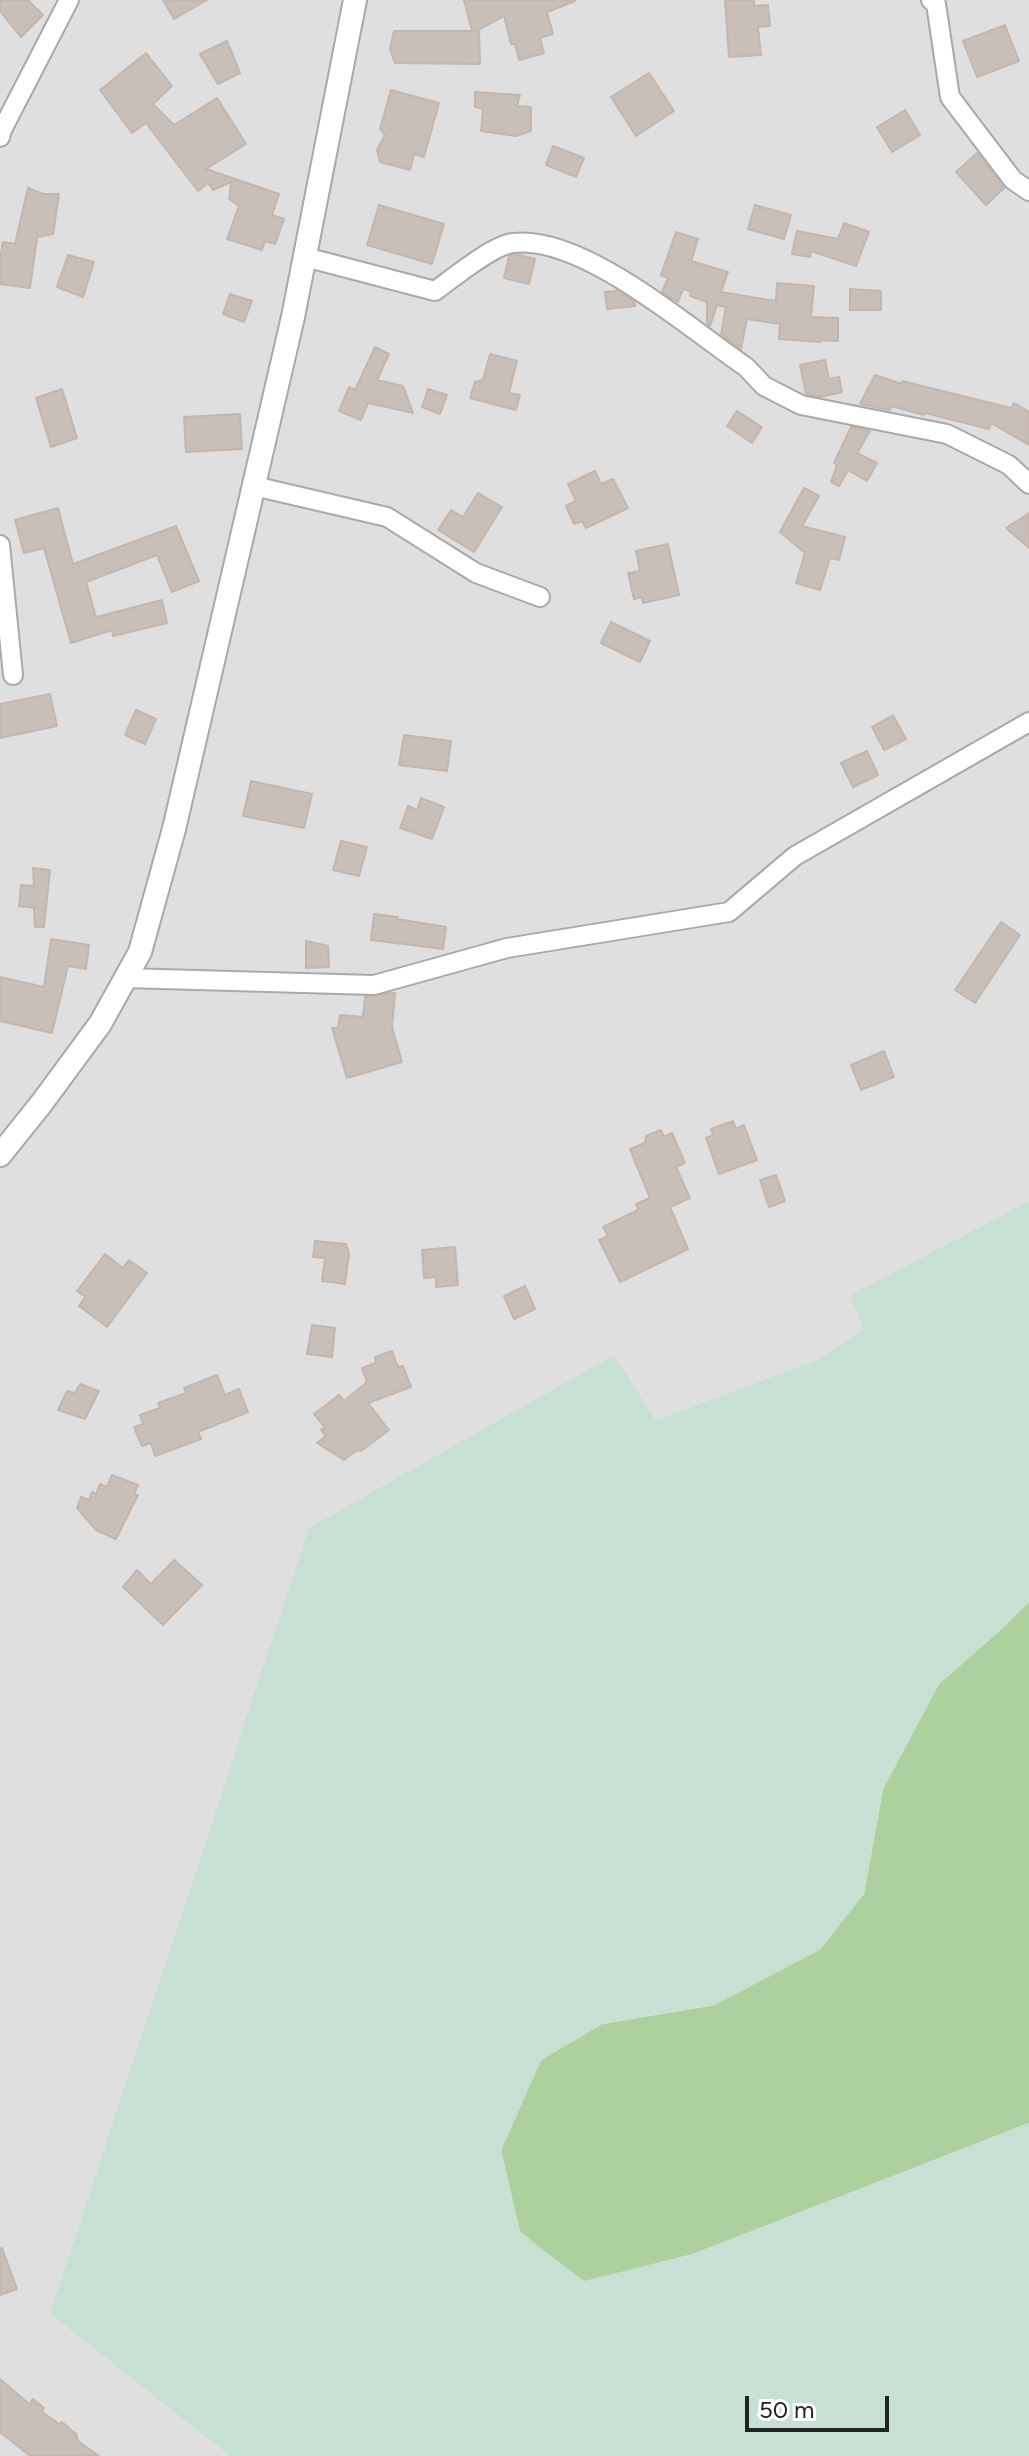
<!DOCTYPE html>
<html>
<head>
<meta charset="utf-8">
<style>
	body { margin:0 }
	#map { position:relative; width:1029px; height:2456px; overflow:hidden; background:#f2efe9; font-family:Figtree,sans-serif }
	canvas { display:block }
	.scale { position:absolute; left:745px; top:2396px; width:144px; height:36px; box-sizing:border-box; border:4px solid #222; border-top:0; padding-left:10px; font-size:24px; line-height:28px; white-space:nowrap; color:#222; -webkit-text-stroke:6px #fff; paint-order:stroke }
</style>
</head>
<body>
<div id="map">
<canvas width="1029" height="2456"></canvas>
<div class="scale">50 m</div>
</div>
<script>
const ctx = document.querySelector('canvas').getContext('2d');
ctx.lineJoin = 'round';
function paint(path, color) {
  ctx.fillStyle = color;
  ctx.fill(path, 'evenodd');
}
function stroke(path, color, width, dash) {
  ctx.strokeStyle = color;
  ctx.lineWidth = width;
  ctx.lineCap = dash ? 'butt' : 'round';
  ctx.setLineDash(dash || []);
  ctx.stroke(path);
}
const residential = new Path2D(`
	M0 0H1029V1201L850 1295 863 1330 814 1361 656 1420 614 1355 50 2314 230 2456H0Z`);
const forest = new Path2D(`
	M1029 1602V2123L693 2254 584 2282 520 2232 501 2150 541 2060 602 2024 715 2005 864 1894 883 1789 939 1684 1006 1625Z`);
const wetland = new Path2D(`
	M1029 1201V1602L1006 1625 939 1684 883 1789 864 1894 820 1950 715 2005 602 2024 541 2060 501 2150 520 2232 584 2281 693 2254 1029 2123V2456H230L50 2314 309 1528 614 1355 656 1420 814 1361 863 1330 850 1295Z`);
const building = new Path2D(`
	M0 0H28L43 15 21 37 0 11Z
	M163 0H207L174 19Z
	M464 0H575V1L547 12 553 34 540 38 544 53 519 60 515 44H511L504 16 476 31H479L480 64 395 63 390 49 394 31H472Z
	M725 0H754V6L768 5 770 26 758 27 761 55 729 57Z
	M1005 25 1019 61 977 77 963 41Z
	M227 41 240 73 218 84 200 54Z
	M146 53 172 86 153 104 174 125 217 98 246 144 206 169 279 194 272 215 284 219 275 244 265 241 262 250 227 239 239 206 229 199 231 182 213 190 208 183 198 191 146 123 132 133 100 90Z
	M649 73 674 111 636 136 611 97Z
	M391 90 439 103 424 157 414 154 410 170 380 162 377 150 385 135 380 129Z
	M475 92 520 95 517 106 531 107V131L516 136 481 131 483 109 475 107Z
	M905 110 920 135 892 152 877 127Z
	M553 146 584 158 576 177 546 165Z
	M977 153 1004 188 986 205 956 172Z
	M28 188 43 194H59L53 234 37 237 30 288 0 284V259L3 242 15 244Z
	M379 205 444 224 432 264 367 245Z
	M755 205 791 215 784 239 748 229Z
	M844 223 869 232 856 266 811 251 810 257 792 254 797 231 838 239Z
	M676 232 698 239 691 261 728 272 721 292 776 301 777 283 814 286 811 317 838 318V341L821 340V342L779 339 780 324 747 319 741 349 721 334 726 307 717 305 710 326 707 323V302L690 296 691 291 683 289 678 302 662 292 668 278 661 275Z
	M68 255 94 262 83 297 57 287Z
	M520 255 535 259 529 284 504 278 509 256Z
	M850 289 881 291V310H850Z
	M617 291 635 302V306L607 309 605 292Z
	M230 294 252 301 244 322 223 314Z
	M375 347 389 354 377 380 403 386 413 413 368 403 361 420 339 411 349 387 355 390Z
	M490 354 517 361 509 393 520 395 516 410 470 398 475 382 483 380Z
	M825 360 829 379 839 377 842 392 820 397 806 394 800 365Z
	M875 375 902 384V381L1011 408 1014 403 1029 412V445L991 423 989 429 925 413 924 415 891 406 890 410 860 404Z
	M62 389 77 438 51 447 36 398Z
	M428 389 447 395 440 414 422 407Z
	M737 411 762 427 752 443 727 426Z
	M240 414 242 449 186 452 184 417Z
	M851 427 870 431 857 453 877 463 867 481 848 470 839 486 831 482 837 465 834 463Z
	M595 471 601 484 613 479 628 508 586 528 582 521 574 524 566 506 576 501 568 484Z
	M804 488 819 496 802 526 845 537 839 560 830 558 820 590 796 583 805 553 780 532Z
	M478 493 502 507 474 552 438 530 451 510 463 517Z
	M58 508 73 564 176 526 199 581 172 592 157 555 86 582 96 617 162 600 167 623 113 636 112 630 71 643 44 548 24 553 15 520Z
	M1029 513V548L1006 528Z
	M668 544 679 595 643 603 642 597 634 599 628 573 640 571 636 551Z
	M611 622 650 641 640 662 601 643Z
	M50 694 57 726 0 738V704Z
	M136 710 156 719 145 744 125 735Z
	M893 715 906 739 884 750 872 727Z
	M404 735 451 741 447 771 399 765Z
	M867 751 878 775 853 787 841 763Z
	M251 781 312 794 304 828 243 816Z
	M421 798 444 807 432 839 400 828 408 806 417 810Z
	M341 841 367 847 359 876 333 870Z
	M33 868 50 870 44 927H35L34 908 19 906 21 885 34 886Z
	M374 914 398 917 397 919 446 927 443 949 371 940Z
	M1001 922 1020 935 975 1003 955 990Z
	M51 939 89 945 86 969 68 966 52 1033 0 1021V977L44 987Z
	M306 941 328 946 329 967 306 968Z
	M391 993H395L392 1027 402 1062 347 1078 332 1028H338L340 1015 363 1017 365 997Z
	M884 1051 894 1077 861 1090 851 1065Z
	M733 1121 736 1129 744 1125 757 1160 719 1174 706 1138 713 1135 711 1129Z
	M661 1130 664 1137 672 1133 685 1163 676 1167 690 1198 670 1207 688 1249 620 1282 599 1240 608 1236 603 1227 638 1210 636 1204 650 1198 630 1149 645 1143 646 1136Z
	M776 1175 785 1201 769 1207 760 1180Z
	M315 1241 346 1244 349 1253 345 1284 322 1281 325 1258 313 1257Z
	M455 1247 458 1285 436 1287V1277L424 1278 422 1250Z
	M105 1254 123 1268 129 1260 147 1273 107 1327 79 1306 85 1297 77 1291Z
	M525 1286 535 1309 514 1319 504 1296Z
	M312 1325 335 1328 332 1357 307 1354Z
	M392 1351 398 1367 403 1366 411 1387 368 1403 389 1430 361 1451 357 1450 344 1460 317 1443 326 1436 321 1430 325 1428 314 1414 339 1395 344 1401 367 1382 362 1368 376 1363 375 1357Z
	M217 1375 225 1395 239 1389 248 1412 198 1432 201 1439 155 1456 151 1443 142 1446 134 1427 143 1424 140 1415 160 1408 158 1403 186 1393 184 1388Z
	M80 1384 99 1391 85 1419 58 1410 67 1391 75 1393Z
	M112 1475 138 1485 134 1495H138L116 1539 96 1530 77 1508 81 1497 89 1500 92 1492 96 1494 100 1484 107 1487Z
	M174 1560 202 1585 163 1625 123 1587 137 1570 151 1584Z
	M2 2248 17 2289 0 2295V2249Z
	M0 2379 29 2404 33 2399 44 2408 42 2412 59 2424 62 2422 76 2434 78 2441 99 2456H30L0 2432Z`);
const minor = new Path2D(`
	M931 0 936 4 950 97 1013 180 1029 191
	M0 137 2 130 69 0
	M305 257 435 291C453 278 493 245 513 243 582 234 690 329 746 367L764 386 801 405 947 434 1009 465 1029 484
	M254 486 387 517 476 573 540 597
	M0 545 13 675
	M125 978 374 985 507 948 729 912 795 856 1029 722`);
const tertiary = new Path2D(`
	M0 1155 41 1104 100 1024 140 952 174 829 293 317 355 0`);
paint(residential, '#e0dfdf');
paint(forest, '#add19e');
paint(wetland, '#c6e0d4');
paint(building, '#c7bfb8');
stroke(building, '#c4b6ab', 2);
stroke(minor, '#a9a9a9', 22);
stroke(tertiary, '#a9a9a9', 26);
stroke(minor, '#fff', 18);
stroke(tertiary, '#fff', 22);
</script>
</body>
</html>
